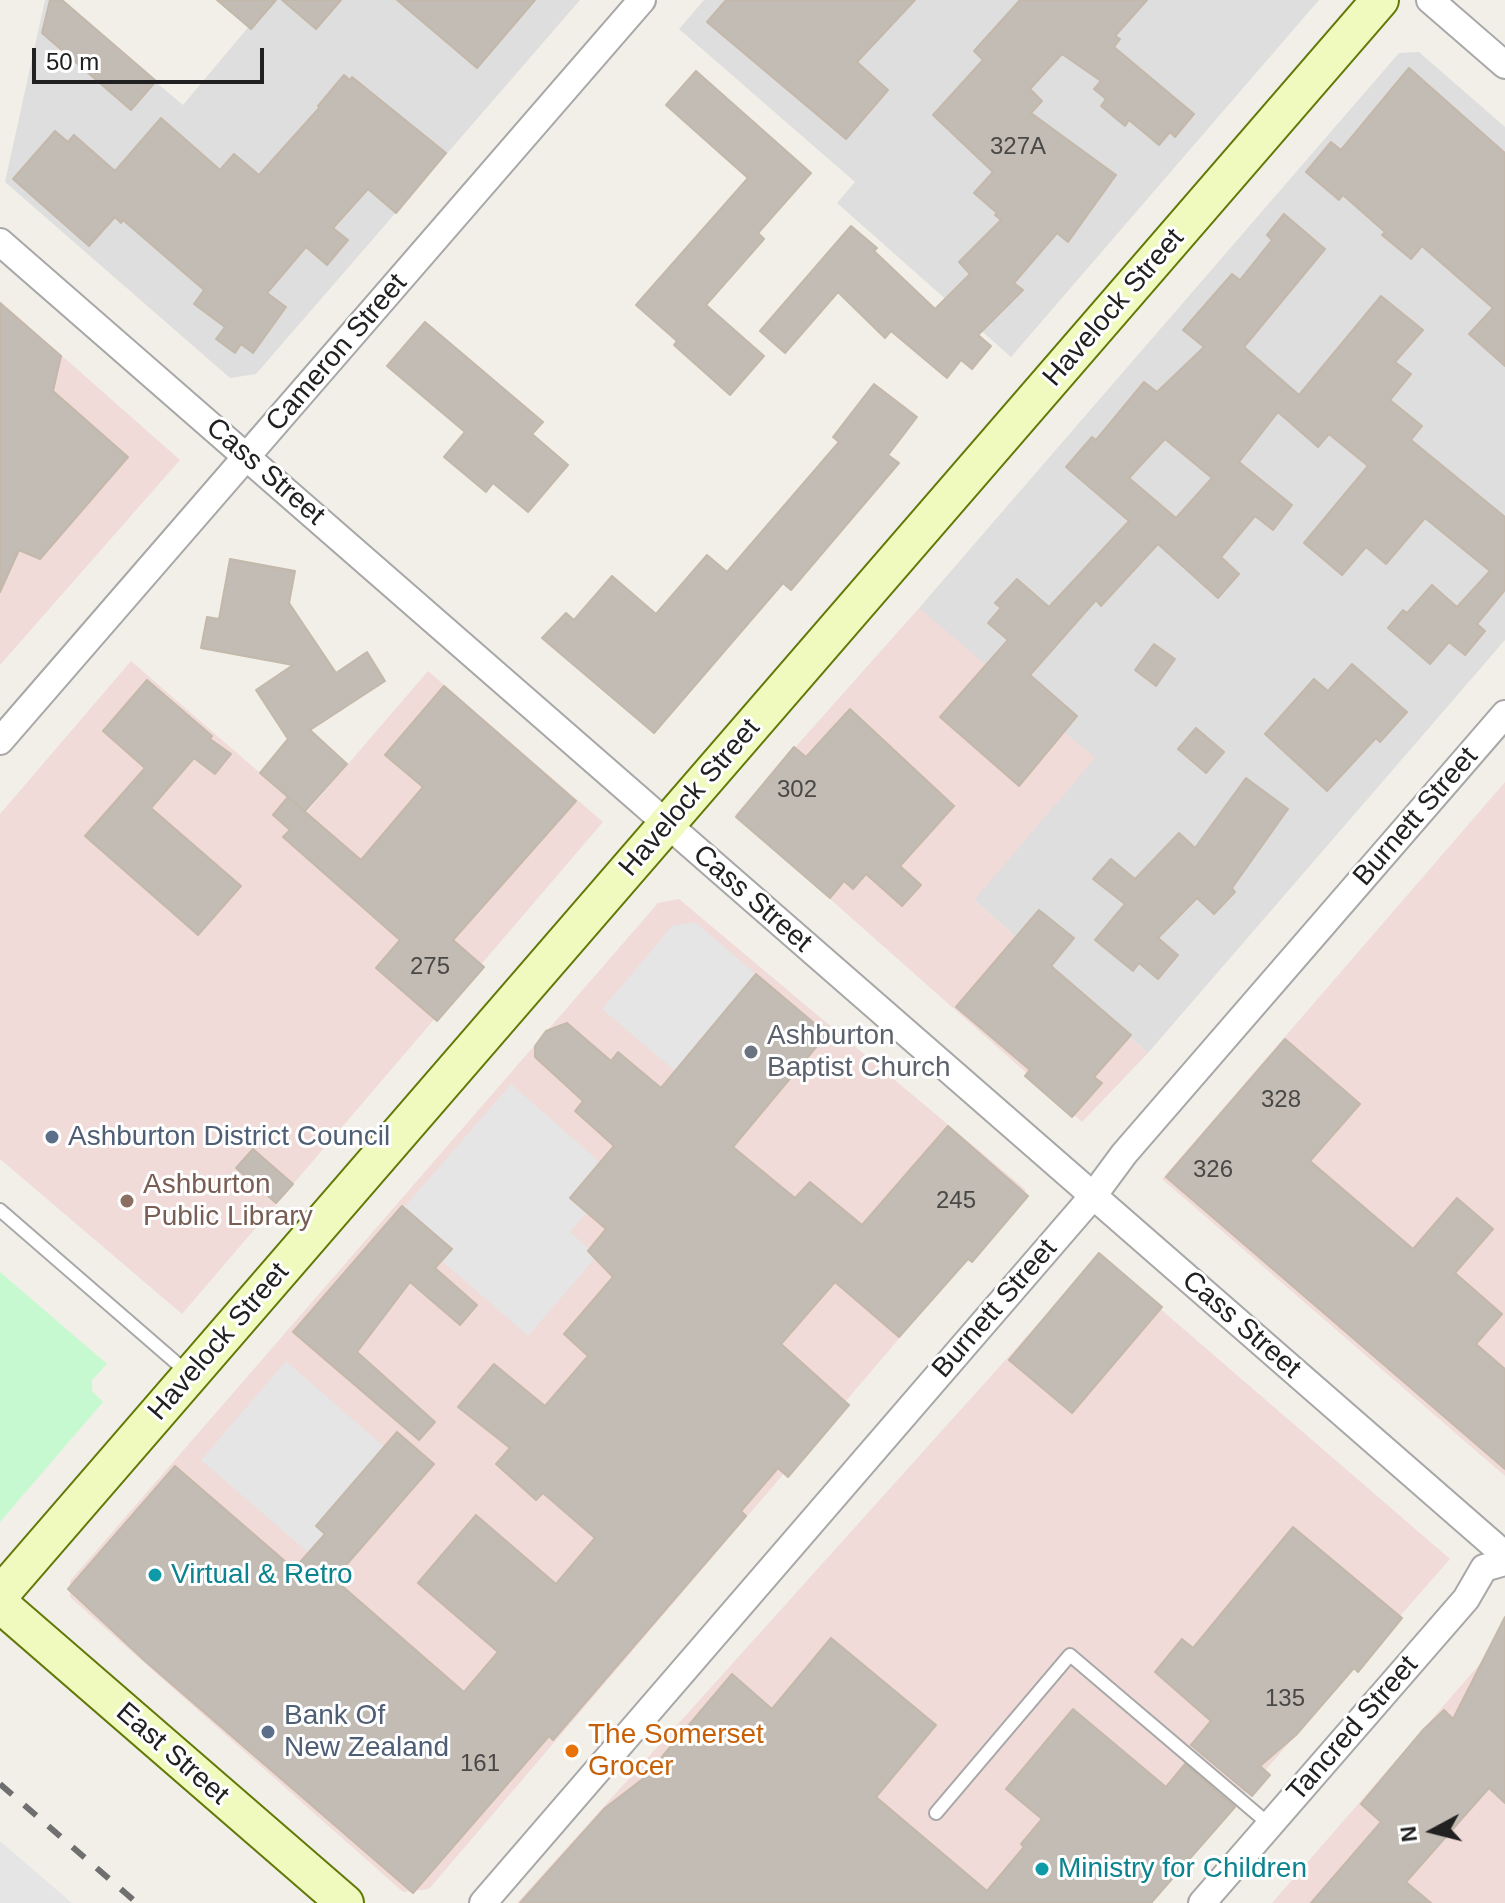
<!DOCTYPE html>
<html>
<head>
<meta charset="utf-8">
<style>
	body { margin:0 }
	#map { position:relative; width:1505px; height:1903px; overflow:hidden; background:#f1efe8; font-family:Arial,sans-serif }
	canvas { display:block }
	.north { position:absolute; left:1393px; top:1791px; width:80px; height:80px; -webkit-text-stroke:6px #fff; paint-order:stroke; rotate:263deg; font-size:22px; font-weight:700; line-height:32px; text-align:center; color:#212121 }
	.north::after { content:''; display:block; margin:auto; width:28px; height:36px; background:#212121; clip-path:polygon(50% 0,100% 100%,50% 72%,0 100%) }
	.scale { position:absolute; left:32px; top:48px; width:232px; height:36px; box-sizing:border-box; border:4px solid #212121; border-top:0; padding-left:10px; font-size:24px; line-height:28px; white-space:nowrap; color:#212121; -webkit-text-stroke:6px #fff; paint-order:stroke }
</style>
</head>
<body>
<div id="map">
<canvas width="1505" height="1903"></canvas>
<div class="north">N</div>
<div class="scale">50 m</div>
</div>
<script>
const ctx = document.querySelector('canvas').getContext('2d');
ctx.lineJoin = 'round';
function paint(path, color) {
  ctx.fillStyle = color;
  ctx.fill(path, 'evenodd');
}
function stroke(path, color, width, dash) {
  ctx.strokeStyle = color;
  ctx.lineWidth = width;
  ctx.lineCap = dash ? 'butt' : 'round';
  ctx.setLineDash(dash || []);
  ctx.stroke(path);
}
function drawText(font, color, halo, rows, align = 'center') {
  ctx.font = font + ' Arial,sans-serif';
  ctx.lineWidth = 6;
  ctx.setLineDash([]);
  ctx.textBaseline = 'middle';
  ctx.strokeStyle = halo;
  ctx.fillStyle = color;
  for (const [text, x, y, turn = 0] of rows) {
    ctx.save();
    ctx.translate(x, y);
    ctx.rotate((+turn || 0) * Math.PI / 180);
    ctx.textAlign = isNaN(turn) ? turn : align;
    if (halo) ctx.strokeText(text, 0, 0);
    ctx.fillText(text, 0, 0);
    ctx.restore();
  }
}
const residential = new Path2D(`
	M45 0H58L183 105 271 0H580L256 374 230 378 5 182Z
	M704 0H1319L1011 357 837 203 855 182 679 29Z
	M1419 52 1505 127V640L1148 1053 974 900 919 608 1399 53Z`);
const commercial = new Path2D(`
	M0 301 180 460 0 665Z
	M919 608 1095 758 974 900 1148 1053 1082 1122 735 815Z
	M131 661 306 813 428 671 603 822 182 1314 0 1159V814Z
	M1505 782V1476L1162 1179Z
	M679 899 1026 1190 429 1889 403 1892 70 1597V1581L658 903Z
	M1099 1256 1450 1559 1149 1903H517Z
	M1505 1635V1903H1272Z`);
const park = new Path2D(`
	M0 1272 107 1364 92 1380V1391L103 1402 0 1522Z`);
const parking = new Path2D(`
	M695 922 756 974 675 1071 602 1009 672 926Z
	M511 1084 617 1177 570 1232 597 1256 528 1336 394 1219Z
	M286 1361 396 1457 311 1555 201 1460Z
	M0 1841 72 1903H0Z`);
const building = new Path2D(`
	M50 0H62L156 81 131 110 42 33Z
	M217 0H276L251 29Z
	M282 0H341L316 29Z
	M397 0H535L477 68Z
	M726 0H915L857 62 888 90 846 139 707 22Z
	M1020 0H1147L1115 36 1120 39 1114 47 1194 114 1175 137 1170 132 1159 145 1129 120 1125 126 1101 106 1106 99 1094 89 1101 81 1062 54 1030 89 1042 101 1031 113 1116 175 1068 242 1057 233 1014 283 1023 290 978 335 991 346 972 369 961 360 947 378 891 331 885 338 838 292 785 353 760 331 851 226 877 248 874 251 935 309 970 274 959 262 1001 220 995 215 997 213 974 193 993 172 933 115 983 60 974 51Z
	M1409 68 1505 153V366L1469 334 1493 308 1422 246 1411 259 1382 235 1385 232 1343 195 1339 200 1306 172 1331 142 1341 150Z
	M696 71 811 173 758 233 764 239 706 305 764 356 730 395 674 345 677 341 636 305 748 178 666 105Z
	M344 75 350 80 352 77 446 153 396 213 368 189 333 228 348 240 327 265 306 247 267 293 286 307 253 353 241 344 235 353 216 339 225 327 194 304 204 290 123 220 121 223 115 217 89 246 13 179 55 131 68 142 74 135 115 171 161 118 220 170 234 154 259 175 320 107 318 106Z
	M1284 214 1325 249 1244 347 1299 395 1381 296 1423 330 1395 362 1411 374 1390 400 1422 426 1411 440 1505 517V590L1477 624 1485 631 1465 655 1449 642 1430 664 1388 628 1403 610 1407 613 1432 585 1457 607 1490 571 1425 518 1386 564 1366 547 1342 575 1304 543 1368 466 1329 434 1318 447 1278 412 1239 462 1292 505 1273 530 1255 516 1221 557 1239 574 1218 598 1158 544 1101 606 1096 600 1030 675 1077 716 1019 786 940 717 1008 640 988 623 1001 608 995 603 1017 579 1049 607 1129 521 1066 467 1092 437 1096 440 1144 382 1157 392 1204 347 1183 330 1232 274 1240 280 1272 240 1267 235ZM1165 439 1212 478 1176 518 1129 478Z
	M0 303 61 356 53 391 128 457 40 559 19 550 0 592Z
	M425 322 543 422 532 434 568 465 528 512 493 483 486 492 444 457 465 432 387 366Z
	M874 384 917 417 888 455 899 463 791 590 783 583 654 733 542 638 566 613 574 620 612 576 656 614 707 555 727 572 839 442 833 437Z
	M230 559 295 571 289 603 336 673 367 652 385 681 310 730 347 764 305 811 288 797 361 860 423 787 385 755 444 686 576 801 453 940 484 967 437 1021 376 968 400 940 283 837 290 830 273 815 288 797 260 773 288 739 256 690 293 665 201 648 207 617 219 619Z
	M1154 644 1175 659 1156 686 1135 670Z
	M1352 664 1407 712 1380 742 1376 738 1327 791 1265 734 1314 679 1328 691Z
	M147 680 212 736 210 739 231 754 215 774 194 758 151 808 241 886 198 935 85 836 145 768 103 731Z
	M850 709 954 806 900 866 921 885 902 906 866 874 853 889 844 881 830 898 736 817 794 747 806 757Z
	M1196 728 1224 752 1206 773 1178 749Z
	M1246 778 1288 809 1232 888 1235 892 1214 914 1197 898 1158 938 1178 955 1158 979 1139 963 1133 971 1095 940 1125 904 1093 879 1111 859 1135 879 1179 833 1195 848Z
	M1039 910 1074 938 1051 966 1131 1035 1094 1077 1102 1083 1072 1117 1025 1076 1030 1070 956 1007Z
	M756 974 827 1034 733 1147 795 1198 810 1182 862 1225 948 1126 1028 1196 972 1262 968 1259 899 1337 835 1282 781 1344 849 1405 788 1477 778 1468 741 1511 746 1516 553 1740 549 1736 413 1893 145 1661 68 1589 175 1466 294 1569 325 1534 316 1526 397 1432 434 1464 334 1579 464 1692 498 1652 418 1583 476 1515 556 1584 595 1538 543 1493 536 1500 496 1464 510 1448 458 1407 494 1364 545 1406 588 1356 564 1334 613 1277 588 1251 606 1229 570 1198 614 1146 575 1111 583 1101 535 1057V1046L546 1031 567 1023 611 1061 618 1052 661 1088Z
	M1285 1039 1360 1104 1310 1161 1413 1249 1457 1198 1493 1229 1455 1273 1502 1314 1476 1344 1505 1369V1469L1166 1177Z
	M253 1149 293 1184 276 1203 236 1168Z
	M402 1206 452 1249 435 1268 477 1305 460 1325 410 1282 357 1352 435 1422 419 1440 293 1332Z
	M1099 1253 1162 1307 1072 1413 1009 1360Z
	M1293 1527 1402 1618 1358 1672 1354 1668 1296 1735 1260 1766 1270 1775 1252 1796 1191 1745 1211 1721 1155 1672 1182 1639 1193 1648Z
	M1505 1617V1803L1489 1788 1406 1882 1431 1903H1311L1381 1822 1361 1804 1423 1730 1444 1710 1453 1719Z
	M831 1638 936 1725 876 1797 987 1891 1024 1847 1021 1844 1042 1819 1006 1789 1073 1709 1166 1787 1185 1764 1235 1807 1151 1903H520L605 1808 644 1778 732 1674 772 1709Z`);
const lane = new Path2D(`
	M0 1210 188 1373
	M936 1813 1070 1655 1270 1825`);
const street = new Path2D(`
	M1430 0 1505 65
	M0 242 1505 1555
	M0 741 642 0
	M483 1903 1093 1196 1124 1154 1505 714
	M1202 1903 1466 1599 1484 1568 1505 1562`);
const secondary = new Path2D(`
	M0 1595 1380 0
	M0 1604 345 1903`);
const rail = new Path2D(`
	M0 1784 137 1903`);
const markers = [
	[751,1052,8,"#6b7280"],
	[52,1137,8,"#5c6f8a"],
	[127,1201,8,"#8d6e63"],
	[155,1575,8,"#0f9aa8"],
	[268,1732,8,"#5c6f8a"],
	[572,1751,8,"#e8710a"],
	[1042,1869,8,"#0f9aa8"]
];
const numberNames = [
	["327A",1018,147],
	["302",797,790],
	["275",430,967],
	["328",1281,1100],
	["326",1213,1170],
	["245",956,1201],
	["135",1285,1699],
	["161",480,1764]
];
const streetNames = [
	["Havelock Street",1114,308,-49],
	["Cameron Street",337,353,-49],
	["Cass Street",265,472,41],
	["Havelock Street",690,798,-49],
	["Burnett Street",1416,817,-49],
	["Cass Street",752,899,41],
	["Burnett Street",995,1309,-49],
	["Cass Street",1241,1325,41],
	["Havelock Street",219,1342,-49],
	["Tancred Street",1353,1729,-49],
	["East Street",172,1754,41]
];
const worshipNames = [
	["Ashburton",767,1036],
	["Baptist Church",767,1068]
];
const serviceNames = [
	["Ashburton District Council",68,1137],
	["Bank Of",284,1716],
	["New Zealand",284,1748]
];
const educationNames = [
	["Ashburton",143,1185],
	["Public Library",143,1217]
];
const cultureNames = [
	["Virtual & Retro",171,1575],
	["Ministry for Children",1058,1869]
];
const foodNames = [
	["The Somerset",588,1735],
	["Grocer",588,1767]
];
paint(residential, '#dfdede');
paint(commercial, '#f1dbd8');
paint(park, '#c7f9d0');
paint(parking, '#e5e5e5');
paint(building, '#c2bcb4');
stroke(building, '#c3b8aa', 2);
stroke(lane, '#a8a8a8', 16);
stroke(street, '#a8a8a8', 30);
stroke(secondary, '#617906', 40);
stroke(lane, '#fff', 12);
stroke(street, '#fff', 26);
stroke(secondary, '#f0f9be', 36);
stroke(rail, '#6f6f6f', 6, [16, 16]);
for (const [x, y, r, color] of markers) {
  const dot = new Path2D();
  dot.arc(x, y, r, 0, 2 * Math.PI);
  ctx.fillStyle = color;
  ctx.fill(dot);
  stroke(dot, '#fff', 3);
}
drawText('24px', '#494846', null, numberNames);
drawText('28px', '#212121', '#fff', streetNames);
drawText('28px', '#5b616d', '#fff', worshipNames, 'left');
drawText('28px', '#4e5e75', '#fff', serviceNames, 'left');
drawText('28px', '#785e54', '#fff', educationNames, 'left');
drawText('28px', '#0d838f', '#fff', cultureNames, 'left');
drawText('28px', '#c56008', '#fff', foodNames, 'left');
</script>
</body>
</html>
